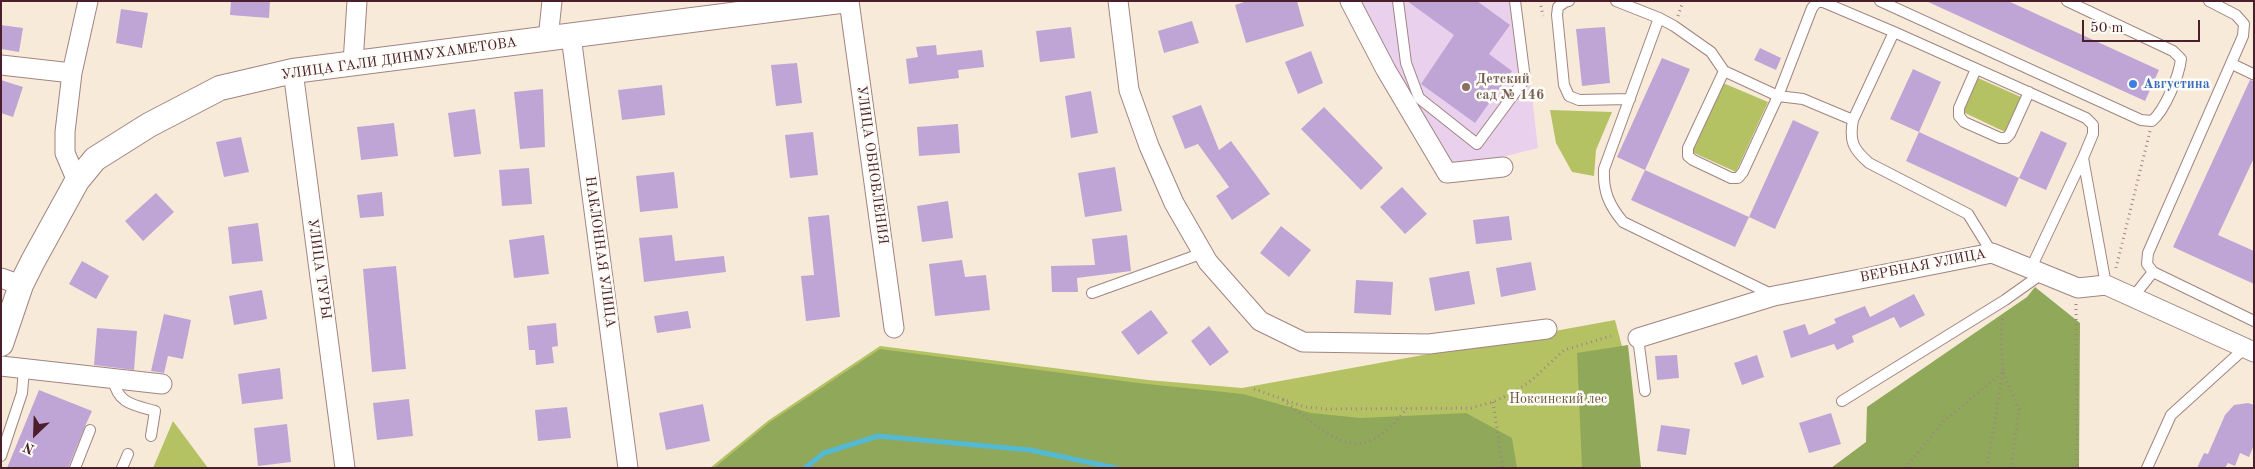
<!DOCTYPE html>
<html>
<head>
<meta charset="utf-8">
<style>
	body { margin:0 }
	#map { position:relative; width:2255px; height:469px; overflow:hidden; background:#f8ead8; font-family:"Old Standard TT",serif }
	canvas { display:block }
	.frame { position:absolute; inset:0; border:2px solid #4a1f2b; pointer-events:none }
	.north { position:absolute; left:10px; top:409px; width:50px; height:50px; -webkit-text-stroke:4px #fdfcf7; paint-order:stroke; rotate:204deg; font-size:14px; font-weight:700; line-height:20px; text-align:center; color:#4a1f2b }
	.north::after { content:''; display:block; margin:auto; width:18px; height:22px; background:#4a1f2b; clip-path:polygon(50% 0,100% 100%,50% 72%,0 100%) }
	.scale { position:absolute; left:2082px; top:20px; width:118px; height:22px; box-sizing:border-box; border:2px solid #4a1f2b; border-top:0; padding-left:6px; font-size:15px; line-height:18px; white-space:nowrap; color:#4a1f2b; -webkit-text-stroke:4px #fdfcf7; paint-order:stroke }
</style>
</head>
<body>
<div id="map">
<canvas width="2255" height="469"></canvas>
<div class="frame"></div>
<div class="north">N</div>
<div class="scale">50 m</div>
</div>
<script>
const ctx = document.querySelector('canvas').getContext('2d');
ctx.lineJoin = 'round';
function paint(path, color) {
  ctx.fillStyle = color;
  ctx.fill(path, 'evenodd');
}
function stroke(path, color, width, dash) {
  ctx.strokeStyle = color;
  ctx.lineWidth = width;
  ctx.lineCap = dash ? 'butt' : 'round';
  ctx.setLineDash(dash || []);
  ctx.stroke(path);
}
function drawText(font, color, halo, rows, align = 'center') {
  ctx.font = font + ' "Old Standard TT",serif';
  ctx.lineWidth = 5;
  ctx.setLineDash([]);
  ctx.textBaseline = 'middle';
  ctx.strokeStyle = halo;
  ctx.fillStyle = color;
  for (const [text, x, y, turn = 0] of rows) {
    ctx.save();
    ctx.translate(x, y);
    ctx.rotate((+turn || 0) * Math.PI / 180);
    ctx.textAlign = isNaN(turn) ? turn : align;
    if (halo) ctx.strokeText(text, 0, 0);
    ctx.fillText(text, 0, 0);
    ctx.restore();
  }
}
const built = new Path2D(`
	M1357 1H1521L1538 148 1455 169 1411 106Z`);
const green = new Path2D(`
	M1978 78 2021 97 2005 132 1963 112Z
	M1723 83 1768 102 1736 172 1692 152Z
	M1550 110 1612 112 1596 150 1594 176 1572 172 1556 143Z
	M1615 320 1623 350 1635 468H710L769 420 880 346 1148 380 1242 388Z
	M173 421 208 468H153Z`);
const forest = new Path2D(`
	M2035 287 2080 323 2079 468H1831L1866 442 1867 407 2027 297Z
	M1628 345 1641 468H1582L1577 353Z
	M880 349 1138 383 1243 394 1311 413 1361 418 1466 413 1512 438 1517 468H714L770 422Z`);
const stream = new Path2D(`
	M805 468 824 453 878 436 1030 450 1116 468`);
const building = new Path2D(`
	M231 1H270L269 18 230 15Z
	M1247 1H1297L1304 26 1246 43 1235 5Z
	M1407 1H1477L1510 25 1489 54 1512 71 1475 123 1421 84 1454 35Z
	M1926 1H2008L2159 70 2145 101Z
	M121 9 148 13 142 48 116 43Z
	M1192 21 1199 43 1164 53 1158 31Z
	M1 25 23 28 19 52 1 49Z
	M1071 27 1075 58 1040 62 1036 31Z
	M1605 27 1610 83 1582 86 1576 29Z
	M936 45 937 55 982 50 984 67 958 70 959 78 909 84 906 59 918 57 916 47Z
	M1760 48 1781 58 1776 70 1754 60Z
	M1311 51 1323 83 1298 94 1285 62Z
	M1662 58 1690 69 1645 170 1617 157Z
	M797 63 802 103 776 106 771 65Z
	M1913 69 1941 82 1919 132 1890 119Z
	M1 80 23 87 13 117 1 113Z
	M2250 80 2254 81V158L2218 235 2254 251V284L2173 247Z
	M662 85 665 115 622 120 618 90Z
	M543 89 545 147 520 149 514 92Z
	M1091 91 1098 133 1071 138 1065 96Z
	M1201 105 1219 150 1231 141 1270 194 1232 220 1216 196 1229 187 1198 144 1185 149 1172 116Z
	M1324 107 1383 168 1361 190 1301 129Z
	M475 109 481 154 454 157 448 113Z
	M1793 120 1819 132 1775 229 1749 217Z
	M394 123 398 156 361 160 357 127Z
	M958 124 960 153 919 156 917 127Z
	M2041 131 2067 143 2046 190 2019 178Z
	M813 132 818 175 790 178 785 135Z
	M1919 132 2019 178 2006 207 1906 161Z
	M241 137 249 172 224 177 216 142Z
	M1115 167 1122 211 1085 217 1078 173Z
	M529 168 532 204 502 206 499 170Z
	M1645 170 1749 217 1735 247 1631 200Z
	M674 172 678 208 640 212 636 176Z
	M1402 187 1427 214 1405 234 1380 207Z
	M382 192 384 216 360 218 357 195Z
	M156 193 174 212 143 241 125 221Z
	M948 201 953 238 922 242 917 206Z
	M829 215 840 317 806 321 801 276 814 275 808 217Z
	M1509 216 1512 240 1476 244 1473 220Z
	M258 223 263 261 232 264 228 227Z
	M1281 226 1311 250 1289 277 1260 253Z
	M544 235 549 274 514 278 509 240Z
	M672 235 675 261 724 256 726 272 644 282 639 238Z
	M1127 235 1131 271 1077 278 1078 292H1052L1051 266 1095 265 1092 239Z
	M962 260 965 277 986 275 990 310 935 316 929 264Z
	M82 261 109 276 96 299 69 284Z
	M1531 262 1536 290 1501 297 1496 268Z
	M396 266 406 369 372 372 363 269Z
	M1469 271 1475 304 1435 311 1429 278Z
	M1356 280 1393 282 1391 315 1354 313Z
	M262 290 267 319 234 325 229 296Z
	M1914 294 1925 315 1900 328 1894 317 1852 336 1854 342 1837 350 1834 344 1791 358 1783 331 1805 324 1809 335 1836 323 1834 319 1865 306 1870 317Z
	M1151 310 1168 333 1138 355 1121 332Z
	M688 311 691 328 657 333 654 316Z
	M164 314 191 320 183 359 168 356 164 373 151 371Z
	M556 323 558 346 552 347 554 363 536 365 535 350H529L527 326Z
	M1209 326 1229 352 1210 366 1191 341Z
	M97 328 137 331 134 370 94 365Z
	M1677 355 1679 378 1657 380 1655 356Z
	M1757 355 1764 377 1742 385 1734 363Z
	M280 368 283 399 242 404 238 374Z
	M39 390 92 411 86 424 68 468H7Z
	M409 399 413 436 377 440 373 403Z
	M2248 403 2254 405V445L2249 457 2240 453 2235 466 2228 463 2225 468H2197L2204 453 2208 454 2225 415 2234 405Z
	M703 404 710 441 666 450 659 413Z
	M567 407 571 438 538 441 535 410Z
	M1831 413 1841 444 1809 453 1799 423Z
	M287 424 291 462 258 466 254 428Z
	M1661 425 1690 429 1686 455 1657 451Z`);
const path = new Path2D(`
	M1540 1 1543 16
	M1678 16 1683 1
	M2116 268 2150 131
	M2076 304 2077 468
	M2003 372 2019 409 2011 468
	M1254 389 1305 407 1327 409 1471 408 1493 402 1516 391 1533 379 1564 350 1611 336
	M1283 400C1337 441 1359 469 1407 408
	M1493 402 1503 468
	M1905 468 1944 421 2003 372 2001 337 2003 315
	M1987 468 2003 372`);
const service = new Path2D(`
	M1398 1 1406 63 1419 98 1477 144 1525 79 1515 1
	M1569 1 1565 2 1558 7 1557 15 1564 85 1569 96 1579 100 1630 99
	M1616 1 1659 18
	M1880 1 2141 120 2152 121C2165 110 2179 76 2181 59L2173 51 2067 1
	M2209 1 2236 15 2244 24 2243 36 2148 253 2147 264 2153 272 2254 321
	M2232 64 2253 74
	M1976 69 1959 108V116L1964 122 2000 138H2006L2010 134 2029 92
	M1724 71 1688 148V156L1693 160 1731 178H1738L1743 172 1778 96 1803 99 1853 120
	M1992 253 1968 214 1869 163C1853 149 1849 141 1853 120L1894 32 2086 118 2093 125V134L2083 158 2106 285
	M2031 268 2083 158
	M1092 293 1203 253
	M1773 295 1623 222C1609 205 1603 192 1604 169L1659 18 1674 26 1711 52 1724 71 1778 96 1812 8 1817 2H1823L1894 32
	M2133 297 2153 272
	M1638 338 1645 391
	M113 379C118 404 133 405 155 411L151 436
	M1842 401 2005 300 2043 273
	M1 456 22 393 24 369
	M75 468 90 430
	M122 468 128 454
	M2147 468 2171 415 2245 348`);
const minor = new Path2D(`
	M849 1 894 328
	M1118 1 1129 90 1149 146 1174 203 1208 262 1260 321 1303 342 1429 344 1547 329
	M1350 1 1386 70 1447 173 1503 167
	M571 36 628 468
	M548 39 552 1
	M353 63 357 1
	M1 65 72 73
	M293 71 345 468
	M77 181 65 153V132L72 73 88 1
	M1 278 21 285
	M1638 338 1774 296 1992 253 2078 288 2106 285 2254 352
	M1 366 162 384`);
const tertiary = new Path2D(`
	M1 344 21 285 33 261 77 181 95 159 149 125 220 88 293 71 840 1`);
const markers = [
	[2133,84,5,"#3f7fe0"],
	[1466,87,5,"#8d6e63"]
];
const streetNames = [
	["УЛИЦА ГАЛИ ДИНМУХАМЕТОВА",399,59,-8],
	["УЛИЦА ОБНОВЛЕНИЯ",872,165,82],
	["НАКЛОННАЯ УЛИЦА",600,252,82],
	["ВЕРБНАЯ УЛИЦА",1923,266,-11],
	["УЛИЦА ТУРЫ",319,269,82]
];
const educationNames = [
	["Детский",1476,79],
	["сад № 146",1476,95]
];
const shopNames = [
	["Августина",2143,84]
];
const parkNames = [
	["Ноксинский лес",1558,399]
];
paint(built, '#e9d1ed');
paint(green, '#b5c264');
paint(forest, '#90a85a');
stroke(stream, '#54b9d3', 5);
paint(building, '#bfa5d5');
stroke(service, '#a18482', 12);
stroke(minor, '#a18482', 21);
stroke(tertiary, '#a18482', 26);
stroke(path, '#a18482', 3, [1, 4]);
stroke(service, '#fff', 10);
stroke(minor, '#fff', 19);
stroke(tertiary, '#fff', 24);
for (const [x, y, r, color] of markers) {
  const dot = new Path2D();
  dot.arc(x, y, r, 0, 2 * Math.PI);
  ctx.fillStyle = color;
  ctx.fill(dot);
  stroke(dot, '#fdfcf7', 2);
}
drawText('14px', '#4a1f2b', '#fdfcf7', streetNames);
drawText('bold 14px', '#785e54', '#fdfcf7', educationNames, 'left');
drawText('bold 14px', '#366cbe', '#fdfcf7', shopNames, 'left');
drawText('14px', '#6f583f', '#fdfcf7', parkNames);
</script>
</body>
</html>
